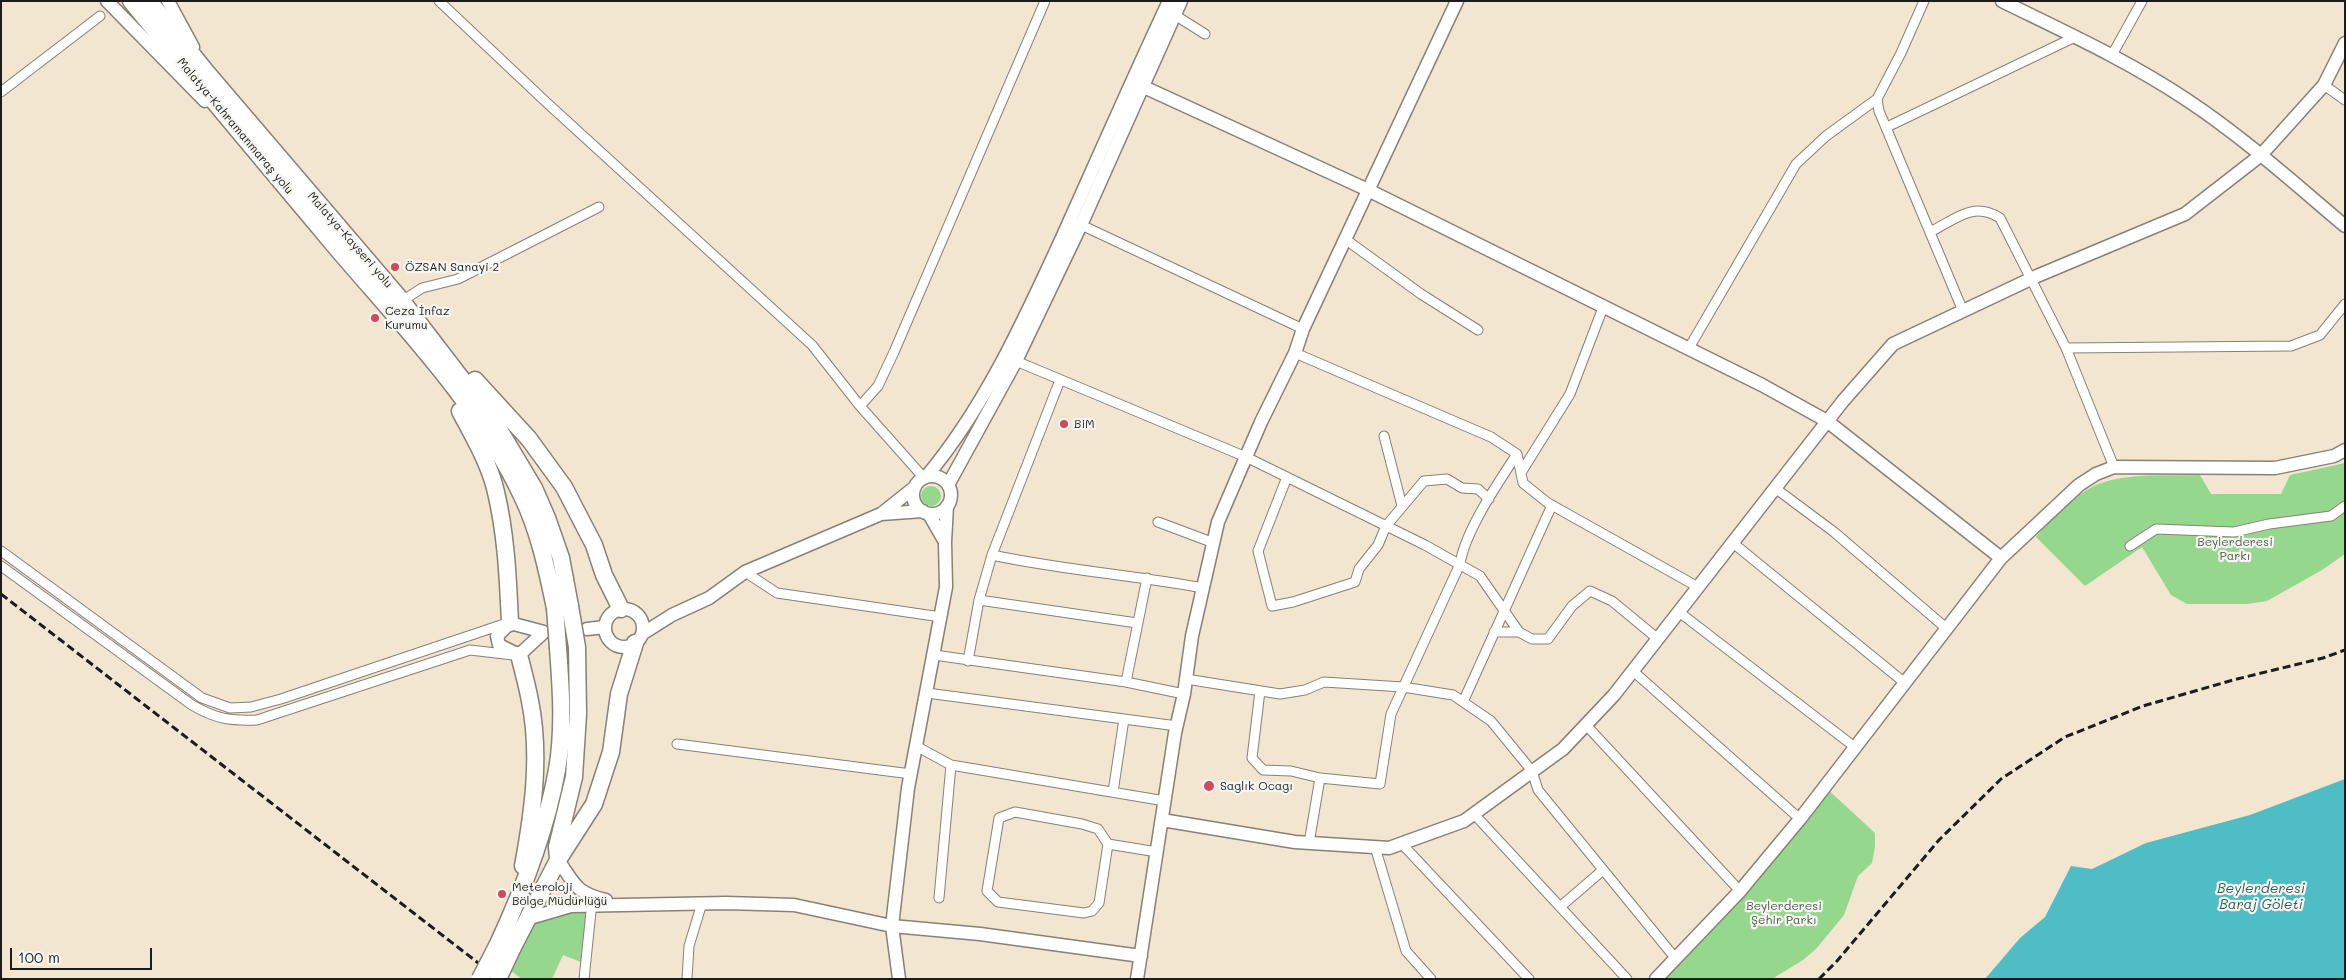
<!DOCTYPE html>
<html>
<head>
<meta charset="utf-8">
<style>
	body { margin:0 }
	#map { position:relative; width:2346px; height:980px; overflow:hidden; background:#f2e6d1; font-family:Mali,sans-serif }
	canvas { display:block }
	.frame { position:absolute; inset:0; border:2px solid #1c1c1c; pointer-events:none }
	.scale { position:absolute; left:10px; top:948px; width:142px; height:22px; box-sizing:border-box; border:2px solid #1c1c1c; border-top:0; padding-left:6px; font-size:15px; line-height:18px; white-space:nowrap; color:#1c1c1c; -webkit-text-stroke:4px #f6f6f2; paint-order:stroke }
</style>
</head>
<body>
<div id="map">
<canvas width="2346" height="980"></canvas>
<div class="frame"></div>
<div class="scale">100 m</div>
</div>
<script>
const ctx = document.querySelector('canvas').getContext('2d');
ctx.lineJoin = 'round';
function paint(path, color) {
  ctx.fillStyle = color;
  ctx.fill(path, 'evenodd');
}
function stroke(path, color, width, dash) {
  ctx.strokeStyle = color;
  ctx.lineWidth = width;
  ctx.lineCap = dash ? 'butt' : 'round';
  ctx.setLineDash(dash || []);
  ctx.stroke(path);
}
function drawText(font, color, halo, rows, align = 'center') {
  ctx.font = font + ' Mali,sans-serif';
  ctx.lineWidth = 4.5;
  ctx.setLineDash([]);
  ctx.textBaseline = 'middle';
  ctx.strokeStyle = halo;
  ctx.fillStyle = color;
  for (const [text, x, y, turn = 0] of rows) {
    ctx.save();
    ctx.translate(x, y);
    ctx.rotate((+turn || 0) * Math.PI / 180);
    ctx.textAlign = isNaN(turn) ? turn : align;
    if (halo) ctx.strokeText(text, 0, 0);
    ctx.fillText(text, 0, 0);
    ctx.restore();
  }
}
const green = new Path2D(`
	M2345 463V554L2322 570 2267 601 2247 604H2187L2171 595 2142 547 2085 586 2036 537C2054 516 2077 491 2104 482 2134 473 2169 476 2200 475L2211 494H2281L2290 475Z
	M921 496a10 10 0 1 1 20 0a10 10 0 1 1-20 0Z
	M1825 787 1875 833V847L1872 863 1858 876 1844 915 1816 949 1803 960 1772 979H1656Z
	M591 905 586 964 563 955 552 979H522L504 966 530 918Z`);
const water = new Path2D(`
	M2345 779V979H1985L2020 938 2045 917 2071 866 2092 869 2146 843 2250 815Z`);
const street = new Path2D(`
	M439 1 546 102 812 345 860 406 924 478
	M1170 12 1205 34
	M2112 55 2142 1
	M2324 85 2345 100
	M1 92 100 16
	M1877 99 1879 111 1963 311
	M1887 127 2075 37
	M1077 223 1303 329
	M1930 232C1956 219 1973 201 2000 218L2066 348 2291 346 2320 335 2345 304
	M1345 239 1421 294 1478 330
	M402 301 422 288 458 279 599 207
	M1689 348 1796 164 1826 136 1877 99 1901 53 1924 1
	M2066 348 2114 467
	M1295 353 1491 437 1517 454 1523 483 1548 503 1698 587
	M1011 359 1246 457 1425 545 1480 576 1519 632 1532 639H1548L1572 606 1590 591 1612 601 1658 639
	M860 406 878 386 894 352 1045 1
	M1384 436 1402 506
	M1522 471 1570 394 1604 305
	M1287 477 1258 551 1272 606 1293 602 1355 582 1359 569 1378 545 1386 526 1424 481 1447 479 1462 488 1478 489 1489 499
	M1775 488 1834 532 1946 628
	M1158 522 1214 543
	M1733 543 1905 683
	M2130 546 2156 529 2234 532 2269 524 2331 516 2345 506
	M1 551 202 698 230 708 251 707 281 699 507 623
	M992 555C1062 570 1133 575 1203 588
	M1 566 192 705C216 719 230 721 257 720L470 650 513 655
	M745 572 777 593 941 617
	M979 600 1137 623
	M1679 612 1856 748
	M1494 632H1519
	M934 655 1126 682 1184 694
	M968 661 979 600 992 555 1060 380
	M1633 671 1800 819
	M1186 679 1280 694 1305 690 1324 682 1403 687 1453 695 1491 721 1532 771 1538 790 1676 959
	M1126 682 1147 578
	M1260 691 1252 758 1263 770 1291 771 1320 778
	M927 693 1177 726
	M1463 702 1552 505
	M1586 725 1740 891
	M677 744 911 774
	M916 746 951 765 1165 801
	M1113 792 1124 719
	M1474 814 1627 979
	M1309 843 1320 778 1380 784 1391 714 1460 564C1465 531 1498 483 1517 454
	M1401 843 1529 979
	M1108 844 1099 903 1092 911 1084 913 998 902 987 891 999 818 1015 812 1082 824 1098 829 1108 844 1157 852
	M1375 847 1406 951 1431 979
	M939 898 951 765
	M1560 907 1603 870
	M584 979 592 902
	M687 979 689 946 702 903`);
const secondary = new Path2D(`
	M107 1 205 101
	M168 1 193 47
	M2002 1C2065 32 2129 61 2187 100 2243 137 2294 183 2345 226
	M1133 82 1368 190 1762 385 1827 421 2001 558
	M913 495a19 19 0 1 1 38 0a19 19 0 1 1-38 0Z
	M926 477C985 407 1023 322 1061 240 1097 160 1132 80 1169 1
	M948 485 1016 361 1081 225 1181 1
	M915 487 881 514 923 511
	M929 514 945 542 947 506
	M605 628a19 19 0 1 1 38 0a19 19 0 1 1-38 0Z
	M510 623 544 632 519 655 499 645 497 636Z
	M587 629 605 627
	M642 634 672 615 709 598 745 572 881 514
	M1162 820 1295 842 1389 848 1464 821 1563 749 1614 695 1843 401 1893 344 2037 276 2185 214 2261 155 2324 85 2345 43
	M558 860C575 884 575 893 606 900
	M530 918 571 906 726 903 794 905 892 926 980 934 1141 956
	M899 979 892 926 908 788 946 587 945 542
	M1137 979 1175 733 1184 694 1192 636 1218 522 1261 422 1295 353 1303 329 1457 1
	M1656 979 1740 891 1800 819 2001 558 2079 485 2096 474 2114 467 2275 468 2334 456 2345 450`);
const highway = new Path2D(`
	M131 1C198 83 266 164 334 245 401 324 477 401 522 496 539 531 547 570 555 608
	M149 1 208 74 402 301 494 421 534 488 547 518 561 558 570 606
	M475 380 529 439 564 487 594 545 604 575 621 609
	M460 411C473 436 488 461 495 488 506 532 508 578 510 623
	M519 655C523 670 527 685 530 701 541 755 533 812 523 866
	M558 858 557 847 574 777 578 714 577 647
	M498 944C524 888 546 831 557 770 564 730 561 688 558 648
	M512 949 558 860 594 804 611 752 619 694 635 643`);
const rail = new Path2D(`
	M1 594 499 979
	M1819 979 1837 961 1939 840 2001 779 2065 737 2143 706 2233 680 2323 658 2345 650`);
const highwayBridge = new Path2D(`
	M570 606 577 647
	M555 608 558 648
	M480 979 498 944
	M498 979 512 949`);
const markers = [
	[395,267,5,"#d1495b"],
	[375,318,5,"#d1495b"],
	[1064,424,5,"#d1495b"],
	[1209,786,6,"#d1495b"],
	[502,894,5,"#d1495b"]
];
const streetNames = [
	["Malatya-Kahramanmaraş yolu",235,126,50],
	["Malatya-Kayseri yolu",350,240,49]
];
const poiNames = [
	["ÖZSAN Sanayi 2",405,267],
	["Ceza İnfaz",385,311],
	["Kurumu",385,325],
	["BiM",1074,424],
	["Saglık Ocagı",1220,786],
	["Meteroloji",512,887],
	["Bölge Müdürlüğü",512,901]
];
const parkNames = [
	["Beylerderesi",2235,542],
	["Parkı",2235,556],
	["Beylerderesi",1784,906],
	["Şehir Parkı",1784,920]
];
const waterNames = [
	["Beylerderesi",2261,889],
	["Baraj Göleti",2261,905]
];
paint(green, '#96d78e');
paint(water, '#4fbdc4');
stroke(street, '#878176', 11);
stroke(secondary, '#878176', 15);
stroke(highway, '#878176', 19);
stroke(street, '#fff', 9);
stroke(secondary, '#fff', 12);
stroke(highway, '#fff', 16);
stroke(rail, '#1c1c1c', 3, [8, 4]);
stroke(highwayBridge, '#878176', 19, []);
stroke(highwayBridge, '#fff', 16);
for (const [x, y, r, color] of markers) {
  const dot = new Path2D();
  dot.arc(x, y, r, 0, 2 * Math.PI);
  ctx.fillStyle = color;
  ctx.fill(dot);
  stroke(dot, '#f6f6f2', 2);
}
drawText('12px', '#1c1c1c', '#f6f6f2', streetNames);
drawText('12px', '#1c1c1c', '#f6f6f2', poiNames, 'left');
drawText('12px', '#475d44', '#f6f6f2', parkNames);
drawText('italic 14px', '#305c5f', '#f6f6f2', waterNames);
</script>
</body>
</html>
